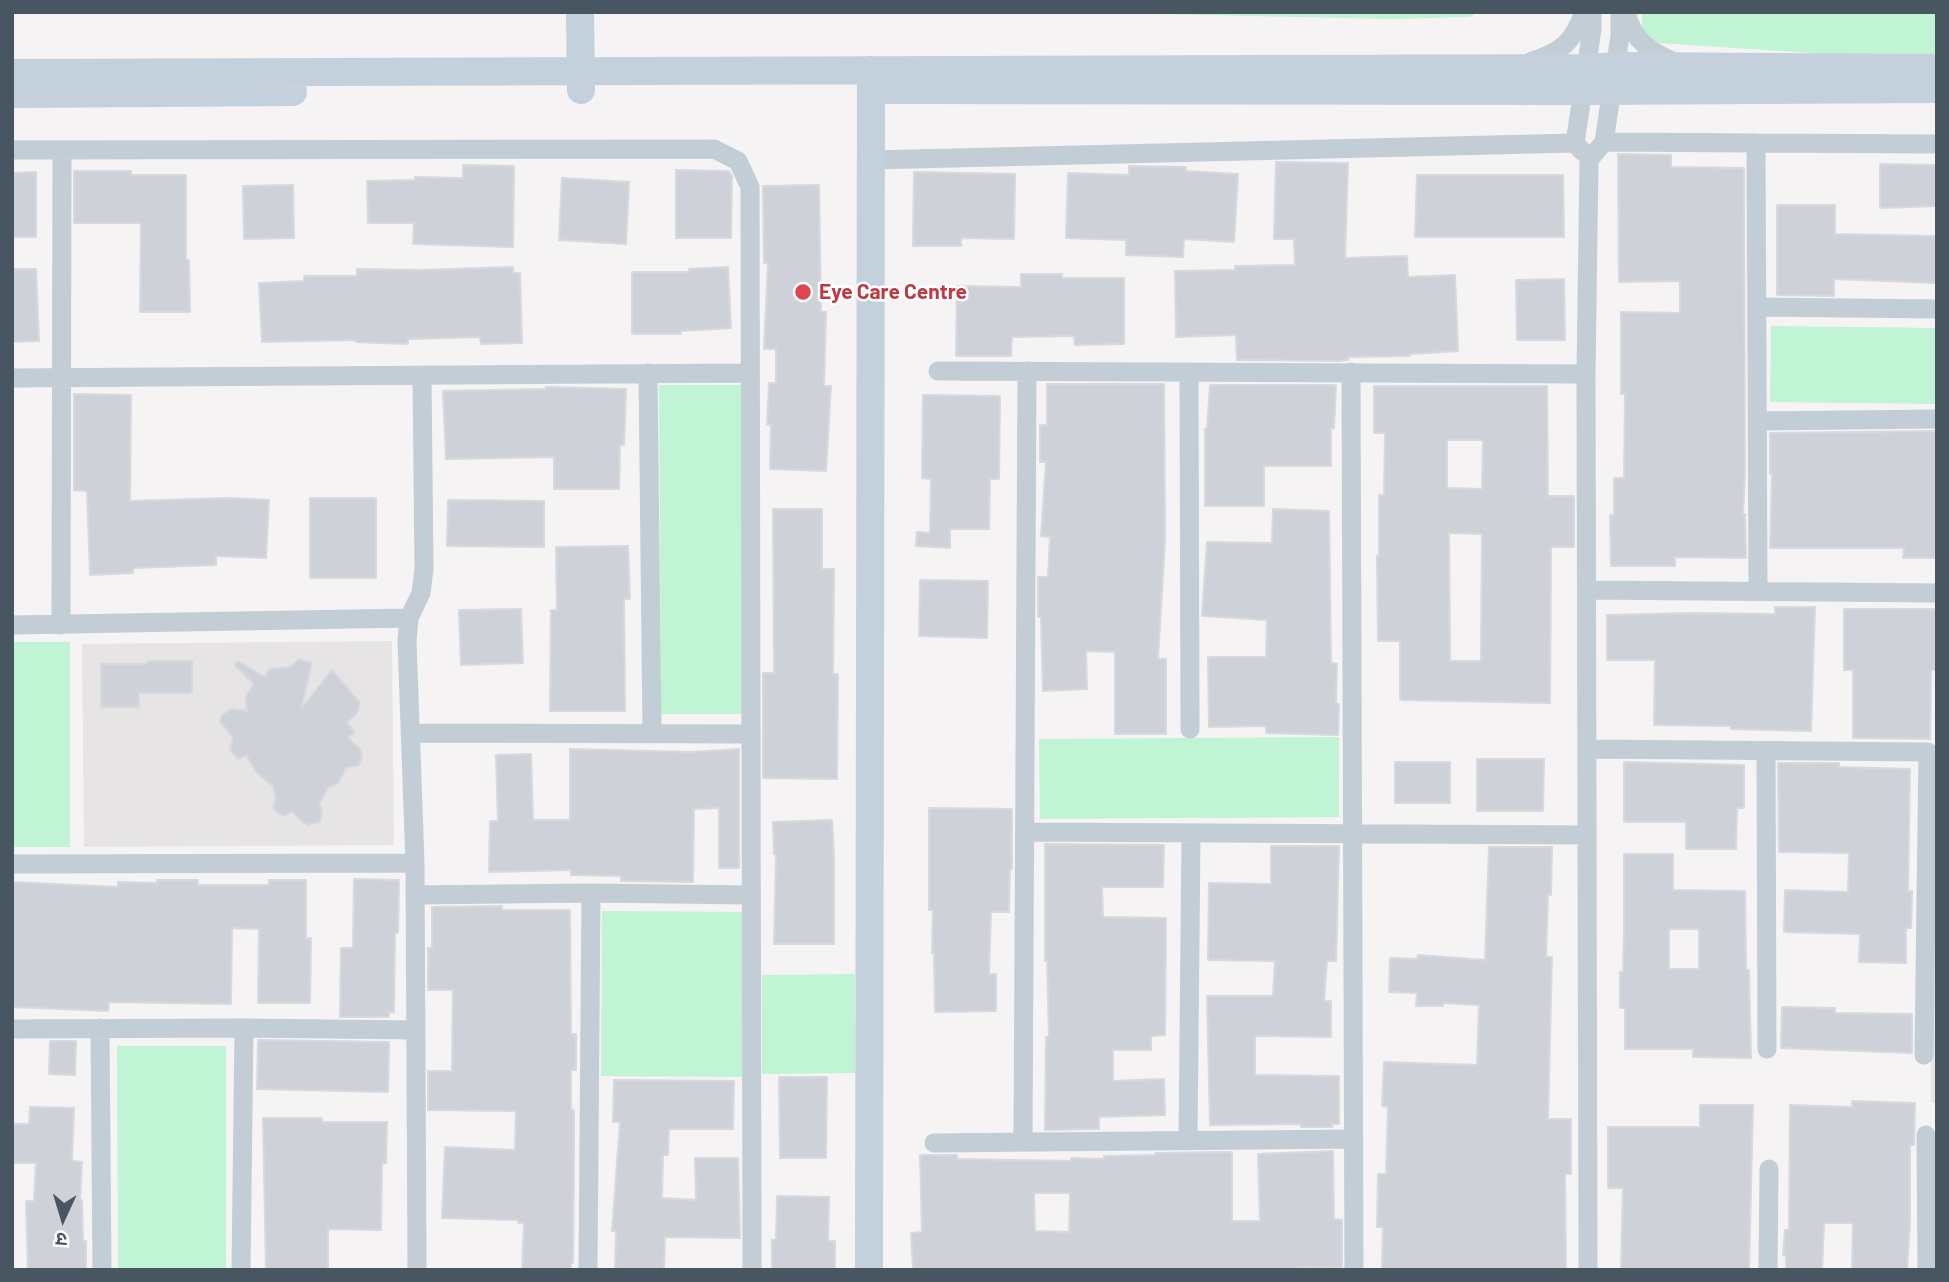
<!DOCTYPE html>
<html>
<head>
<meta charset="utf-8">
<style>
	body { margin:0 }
	#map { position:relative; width:1949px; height:1282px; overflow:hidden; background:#f5f3f3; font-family:Barlow,"Noto Sans Devanagari",sans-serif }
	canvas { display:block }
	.frame { position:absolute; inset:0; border:14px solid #485662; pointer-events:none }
	.north { position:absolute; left:28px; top:1184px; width:70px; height:70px; -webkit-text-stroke:5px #fff; paint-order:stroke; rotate:184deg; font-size:19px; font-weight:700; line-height:28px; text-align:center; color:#485662 }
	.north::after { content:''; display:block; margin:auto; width:24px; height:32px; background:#485662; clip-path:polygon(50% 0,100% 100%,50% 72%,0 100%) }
</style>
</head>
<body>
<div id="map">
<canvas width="1949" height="1282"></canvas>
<div class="frame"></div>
<div class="north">उ</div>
</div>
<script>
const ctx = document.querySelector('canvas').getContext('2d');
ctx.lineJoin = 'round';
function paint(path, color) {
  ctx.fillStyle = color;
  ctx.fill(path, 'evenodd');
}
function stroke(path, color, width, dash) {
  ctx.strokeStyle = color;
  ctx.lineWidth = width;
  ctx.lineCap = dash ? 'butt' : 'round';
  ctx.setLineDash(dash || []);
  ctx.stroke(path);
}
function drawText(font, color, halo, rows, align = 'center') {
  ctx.font = font + ' Barlow,sans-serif';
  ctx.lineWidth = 5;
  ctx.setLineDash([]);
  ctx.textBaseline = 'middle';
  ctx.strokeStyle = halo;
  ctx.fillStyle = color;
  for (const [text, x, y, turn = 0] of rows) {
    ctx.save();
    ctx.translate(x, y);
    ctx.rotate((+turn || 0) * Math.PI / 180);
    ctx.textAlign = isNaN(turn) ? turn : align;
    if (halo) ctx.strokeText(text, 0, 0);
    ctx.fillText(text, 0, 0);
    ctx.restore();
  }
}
const education = new Path2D(`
	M392 641 394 845 84 847 82 644Z
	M1931 756H1937V1103H1931Z`);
const green = new Path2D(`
	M1063 12H1478L1470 17 1391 19Z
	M1642 12H1937V61L1642 42Z
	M1771 326 1937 328V404L1770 402Z
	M659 385H742L743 714H661Z
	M12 642H70V847H12Z
	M1339 737V817L1040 819 1039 739Z
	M602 911 743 912 742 1077 601 1076Z
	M855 974V1073L762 1074V975Z
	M117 1046H226V1270H118Z`);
const building = new Path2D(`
	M1618 154 1671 155V167L1744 168 1745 473 1743 514H1745L1746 558 1675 557V566H1611L1610 515H1614V478H1624L1625 394H1621V312L1680 313V281L1619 282Z
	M1276 162 1348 163 1345 258 1407 256 1408 277 1455 275 1458 351 1410 354V356L1348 357V360L1338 361 1237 360 1236 335 1176 337 1175 271 1235 270V266L1295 265 1294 239H1274Z
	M1880 164 1937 165V206L1880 208Z
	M463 165 514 166 513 247 413 244 414 223H368L367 181 415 180V177L463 178Z
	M1129 166 1186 167V171L1238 174 1234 242 1184 239 1183 257 1126 255V240L1066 238 1068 173 1129 175Z
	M676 170 729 171 732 176 731 238H676Z
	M74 171H131V175H186V260H189L190 312H140L141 223H74Z
	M36 172V237H12V173Z
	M914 172 1015 174 1014 239 961 238V246H913Z
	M1417 175H1563L1564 237H1415Z
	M562 178 629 182 626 244 559 240Z
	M293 185 294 238 244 239 243 186Z
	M819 185 821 312H826L824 386H831L826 471 770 469 771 425H767L769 383H776V349H764L768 263H764L763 186Z
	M1777 205H1835V234L1937 236V283L1834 279V296L1777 295Z
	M513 267V273H520L522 343 481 344 480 337 408 339V344L356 342V340L262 342 259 283 304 281V276H357V269L421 270Z
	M728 267 731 328 681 331V334H632V272H689V269Z
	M12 269H36L39 341 12 342Z
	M1021 274H1062V278H1124V344L1075 345 1074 336 1012 337 1011 356H956L957 286 1021 287Z
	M1564 279 1565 340H1517L1516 280Z
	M1047 384H1164L1165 540 1158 659H1166V734H1115V652L1086 651 1087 689 1043 691 1041 617H1038V577H1048L1050 537 1041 536 1046 462H1040V425H1047Z
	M1210 385H1336L1334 428H1331V466H1264V506H1205V429H1207Z
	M1374 386H1547L1548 496H1574V547H1551L1550 703 1400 700V641H1378L1377 556H1379V495H1384L1385 433H1374ZM1447 440H1483L1482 489 1447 488ZM1449 533 1482 534 1481 661H1450Z
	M546 387 626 389 624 445H620L619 489H554V457L446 459 443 391 546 389Z
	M74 394 131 395 130 501 228 498 269 500 266 558 216 556V565L133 568V573L90 575 87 491 74 490Z
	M923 395 1000 396 999 479H990L989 529H950V548L916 546 917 532 930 533 931 479 922 478Z
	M1937 431V558H1903L1904 548H1770L1772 474H1770V433Z
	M310 498H376V578H310Z
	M448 500 544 501V547L447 546Z
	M773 509H822V569H834L833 674H838L837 779 763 778V673H774Z
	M1273 509 1329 511 1331 663 1337 664 1336 704H1339L1338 735 1266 733V726L1209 727 1208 657H1266L1267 620 1202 616 1207 542 1272 543Z
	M628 546 630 599H624L625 711H550L551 610H557L556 547Z
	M920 580 988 581 987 638 919 636Z
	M1775 607H1815L1811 731 1731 729V726L1654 725 1655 660H1607V615L1692 613 1775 614Z
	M521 609 523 663 461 665 459 610Z
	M1844 609H1937V670H1931L1930 739 1853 738V670H1844Z
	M299 659 312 663 301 709 332 670 360 703 357 713 347 722 354 732 348 738 361 750 362 756 359 765 346 768 338 783 328 787 319 804 322 811 320 822 308 825 301 821 292 811 284 816 278 813 273 807 276 799 273 786 256 772 246 755 238 759 230 750 233 737 220 722 222 715 231 709 247 711 246 696 254 684 235 665 238 661 265 677 269 669 291 667Z
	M147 661H192V693H139V707H101V664H147Z
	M570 749 692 752 739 749V868H719V808L694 809 693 882 621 881V876L571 875V870L489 872 490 821H498L496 755 531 754 533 820H570Z
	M1477 759H1544L1543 811H1477Z
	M1395 762H1450V803H1395Z
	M1624 762 1744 765V808H1737L1736 849H1686V822H1624Z
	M1778 763H1839V767L1910 769 1908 891H1912L1911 928H1906V963L1859 962 1860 934 1784 932 1785 890 1848 892 1849 853 1779 852Z
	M929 808 1012 809V869L1010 868 1009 912H991L989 974H996V1011L935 1012 934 953H932L933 910H929Z
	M832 820 834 857V944H774L776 854H774L773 822Z
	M1045 844 1164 845 1163 887H1102L1103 917 1166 918 1165 1035 1151 1036V1050H1113V1081L1164 1079 1165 1115 1099 1117V1129L1045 1130 1046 1037H1049L1047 961H1045Z
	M1271 846H1339L1336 961H1327L1324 1001H1331V1037L1255 1036V1075L1339 1076V1124H1332V1127H1301V1124L1210 1125 1207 996H1273L1275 961 1208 960 1209 883 1271 884Z
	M1489 847H1552L1551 895 1548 894 1546 957H1552L1548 1119H1571V1174H1565L1566 1270H1382L1383 1227H1377L1378 1174H1386L1388 1107 1382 1106 1384 1062 1477 1065 1479 1005 1443 1003V1006H1416L1417 993 1389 992 1390 958 1417 959 1418 955 1485 960Z
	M1624 854H1673V890L1745 891 1746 970H1749L1751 1058 1693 1057V1049H1625V1008H1620V972H1623L1624 931ZM1669 929H1699V969H1669Z
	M354 879 399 880 398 933H395L394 1012H389V1017H340L341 948H353Z
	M157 880H198V885H269V880H306V938H311L310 1003H258L259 929 232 928 231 1004 109 1002 108 1011 12 1007V882L118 887V882L157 883Z
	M502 906V910H570L571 1034H576V1070H571V1110H574V1154L573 1263H571V1270H522L524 1223H518V1220L442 1218 445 1147 515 1150 516 1111 428 1110V1071H452L453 990H428V948H432V907Z
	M1782 1007 1835 1008V1013L1912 1014V1053L1781 1048Z
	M258 1040 389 1042 388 1092 257 1089Z
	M50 1041H76L75 1075 49 1074Z
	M779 1077H827L826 1158H780Z
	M614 1080 734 1081 733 1129H669L668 1155H663L662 1198 696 1200 695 1158H738L740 1238 665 1237 664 1270H615L616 1231H612L620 1122H613Z
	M1852 1101 1915 1103 1914 1145H1910V1223L1907 1270H1852L1853 1223H1824L1822 1270H1786V1256L1783 1255 1785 1230H1789L1790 1105 1852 1107Z
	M1700 1105H1753L1749 1270H1621L1623 1188H1608V1127H1700Z
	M30 1107 74 1108 72 1161 82 1162 80 1200H82L83 1241H86V1270H28L26 1201H34L36 1163H12V1124H29Z
	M263 1118H322V1122H387L386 1163H382L381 1230 328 1229V1270H266Z
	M1333 1151 1334 1219 1342 1220V1268L1298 1267V1270H913L911 1233 922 1232 920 1155H957V1159L1071 1161V1158L1104 1159V1156L1155 1155V1153L1232 1152V1221H1260L1258 1154ZM1034 1193H1070L1069 1232 1035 1231Z
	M777 1196 829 1197 828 1241H835V1270H772V1240H776Z`);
const street = new Path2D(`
	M1626 12C1633 41 1650 52 1677 63
	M1530 62C1561 52 1573 43 1584 12
	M1604 142 1756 143
	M12 150 714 149 738 161 750 187 752 1270
	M1582 151 1575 143 1592 29V12
	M871 160 1575 143
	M1758 307 1937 309
	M938 371 1586 374
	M1189 372 1190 729
	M1351 372 1354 1270
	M648 373 652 733
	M12 378 750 373
	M1759 421 1937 419
	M1587 590 1937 593
	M1758 591 1756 143 1937 144
	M12 625 409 618
	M61 625 62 151
	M411 733 751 734
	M1588 749 1928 752 1924 1055
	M1766 751 1767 1049
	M1025 832 1587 835
	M12 864 415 863
	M415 895 591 893 751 895
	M100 1028 102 1270
	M12 1029 244 1028 416 1030
	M1926 1135 1927 1270
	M1188 1141 1191 833
	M1023 1142 1027 371
	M934 1143 1354 1139
	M241 1270 244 1028
	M417 1270 415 863 407 641 409 618 421 593 424 569 422 375
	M588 1270 591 893
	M1588 1270 1586 374 1589 160 1604 142 1620 36V12
	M1768 1270 1769 1169`);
const secondary = new Path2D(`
	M580 12 581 90
	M12 73 1586 68 1616 66 1937 68
	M886 90 1582 91 1937 89
	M12 94 293 92
	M869 1270 871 70`);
const markers = [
	[803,292,9,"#e0444e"]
];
const healthNames = [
	["Eye Care Centre",819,292]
];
paint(education, '#e6e4e5');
paint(green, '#c0f4d4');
paint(building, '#ced2d8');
stroke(building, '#d6d9de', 2);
stroke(street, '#c3cdd5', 19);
stroke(secondary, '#c4d0dc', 28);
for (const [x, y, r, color] of markers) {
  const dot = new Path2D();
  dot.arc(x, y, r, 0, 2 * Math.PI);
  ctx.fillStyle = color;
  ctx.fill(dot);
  stroke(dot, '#fff', 2.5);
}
drawText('bold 21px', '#be3a42', '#fff', healthNames, 'left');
</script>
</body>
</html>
